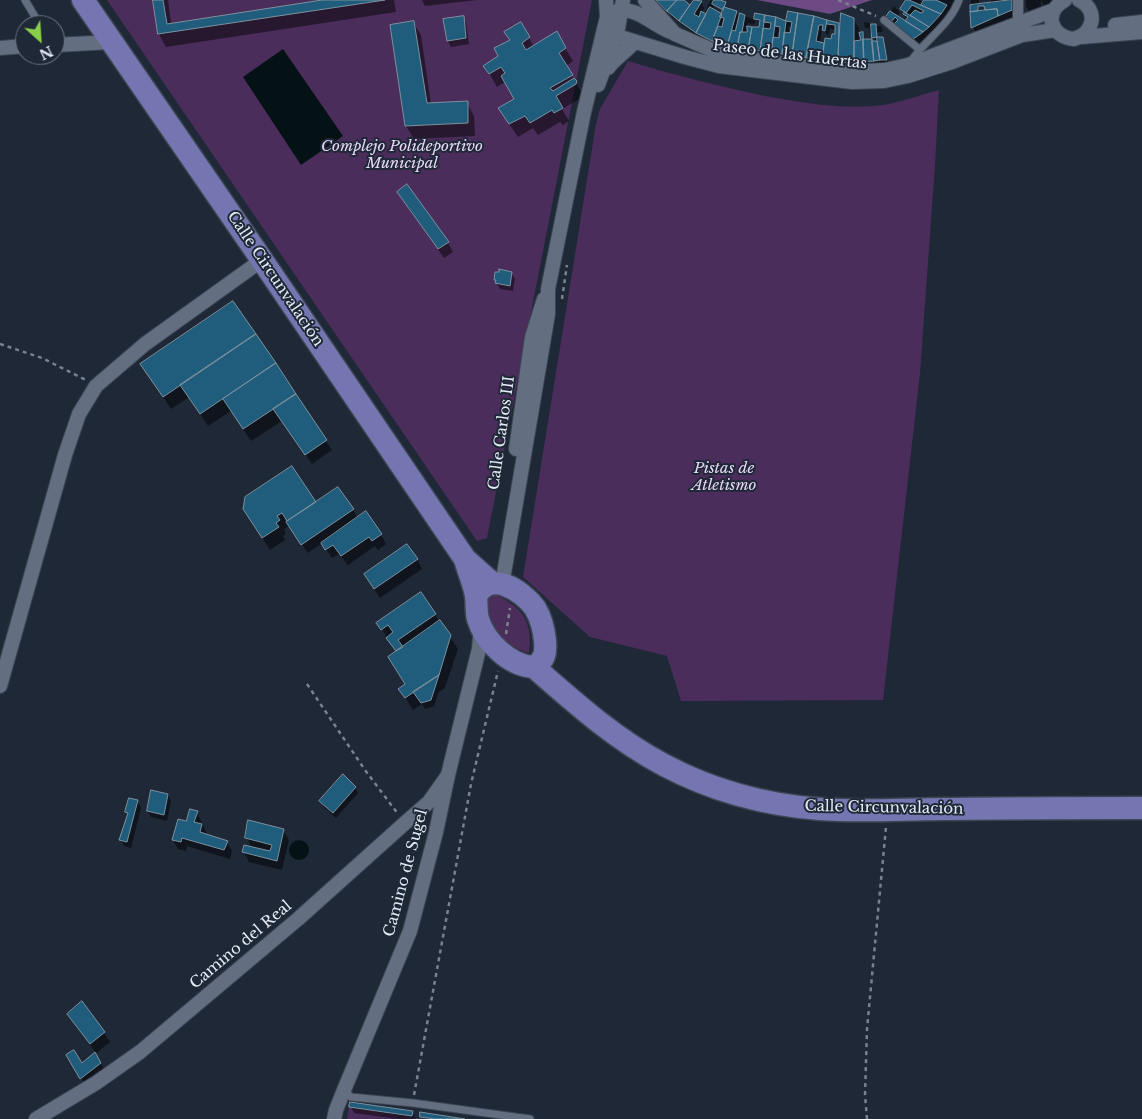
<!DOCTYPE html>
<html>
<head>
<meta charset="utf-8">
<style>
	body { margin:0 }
	#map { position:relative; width:1142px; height:1119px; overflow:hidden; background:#1f2837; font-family:"Libre Baskerville",serif }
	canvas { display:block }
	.north { position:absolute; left:15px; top:15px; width:50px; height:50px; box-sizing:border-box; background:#1f2837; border:1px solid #6e7683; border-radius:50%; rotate:154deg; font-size:14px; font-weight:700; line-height:20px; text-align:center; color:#e5ebf5 }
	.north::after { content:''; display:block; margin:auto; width:18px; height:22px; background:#89cf49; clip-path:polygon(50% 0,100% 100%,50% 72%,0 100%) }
</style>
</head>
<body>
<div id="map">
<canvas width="1142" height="1119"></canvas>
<div class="north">N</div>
</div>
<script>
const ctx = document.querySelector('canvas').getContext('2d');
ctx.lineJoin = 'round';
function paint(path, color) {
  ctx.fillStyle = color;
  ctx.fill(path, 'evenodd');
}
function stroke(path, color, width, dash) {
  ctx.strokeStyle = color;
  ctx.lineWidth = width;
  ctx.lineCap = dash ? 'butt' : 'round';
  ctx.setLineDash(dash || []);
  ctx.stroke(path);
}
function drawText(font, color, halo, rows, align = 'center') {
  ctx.font = font + ' "Libre Baskerville",serif';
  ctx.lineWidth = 4;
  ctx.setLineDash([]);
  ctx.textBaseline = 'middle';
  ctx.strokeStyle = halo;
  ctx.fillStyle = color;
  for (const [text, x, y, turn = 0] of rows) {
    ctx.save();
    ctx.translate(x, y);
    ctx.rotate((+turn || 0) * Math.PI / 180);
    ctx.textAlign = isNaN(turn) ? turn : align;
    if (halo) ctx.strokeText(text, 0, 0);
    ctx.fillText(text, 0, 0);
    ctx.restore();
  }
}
const green = new Path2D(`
	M107 0H592L487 538 477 541Z
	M628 61C673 75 719 86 765 96 804 103 844 110 883 105 902 102 920 95 939 90L935 165 920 373 883 700 681 701 667 656 590 637 523 577 596 124 600 109Z
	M495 594C523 608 533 621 529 653 497 644 488 626 487 595Z
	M349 1107 423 1119H347Z`);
const forest = new Path2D(`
	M757 0H872L830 14Z`);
const water = new Path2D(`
	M283 49 343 136 301 165 243 77Z
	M289 850a10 10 0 1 1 20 0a10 10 0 1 1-20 0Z`);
const shadow = new Path2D(`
	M154 0H168L171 24 330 0H394L396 12 166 47 159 34Z
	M422 0H477L425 6Z
	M656 0H683L690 7 695 0H698L701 2 704 8 702 13 707 16 710 10 707 7 711 0H718L725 3V9L736 12 740 18 741 15 755 20 756 15 787 22 789 13 838 24 841 29 853 19 859 28V42L862 41V34L866 40 876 42 873 33H870L869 28H865L864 22 870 23 871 26H881L883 32H877V39L883 38 884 41 888 62 876 63 877 67 858 69 732 52 701 39 672 17ZM714 6 724 11 722 16 712 10ZM756 19 761 25 760 29 747 27 748 23 754 25ZM789 26 792 27 791 34H788ZM822 28 828 36 830 29 836 30V36L832 40 825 44 820 43ZM778 32H781L780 39H777Z
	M907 0H919L924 2 925 0H955L944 20 935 31 916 45 895 27 887 17 894 6 900 12 897 17 905 23 907 20 901 9Z
	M971 0H979V6L977 7 981 12 986 11 985 4 991 3V0H1015V17L976 33 973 27Z
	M1026 0H1041V7L1029 12 1026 6Z
	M1041 0H1057L1044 6Z
	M463 17 466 23 469 44 451 47 448 41Z
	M413 22 421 35 431 104 467 103 474 116 475 136 414 139 406 126Z
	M556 33 573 61 566 66 583 95V97L562 109 569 121 563 125 560 122 538 135 533 128 518 137 507 121 516 99 505 82 497 87 485 66 529 38 534 47Z
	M404 202 448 243 453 252 444 258Z
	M511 273 515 279 513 291 500 289 495 279Z
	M233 303 332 450 312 464 282 421 251 441 231 411 208 426 189 397 171 409 142 364Z
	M316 503 353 510 358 518 381 535 386 544 378 550 375 546 348 565 339 554 332 558 322 543 308 553 289 526 284 529 286 534 283 536 285 540 270 550 244 509Z
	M417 559 422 569 380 598 371 584Z
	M435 615 458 649 445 688 438 693 434 706 425 709 422 704 413 710 400 689 406 685 397 652 378 623Z
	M355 787 358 793 336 818 324 807 320 801Z
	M168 795 171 801 167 821 151 817 148 811Z
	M130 799 138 802 141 808 131 848 124 846 121 840 128 815 127 812Z
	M197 812 207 834 227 842 232 851 230 859 187 846 186 851 178 849 173 840Z
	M283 830 289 840 282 870 249 862 244 852 252 848 247 838Z
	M68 1014 104 1033 110 1042 95 1054 104 1069 85 1084 68 1055 81 1065 96 1053Z
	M351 1107 412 1112 416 1119H398L354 1113Z`);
const building = new Path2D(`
	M153 0H163L167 24 322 0H385L158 34Z
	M656 0H677L667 11Z
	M677 0H684L690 5 679 21 667 11Z
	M694 0 702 1 694 14 699 17 701 11 706 14 696 33 679 21Z
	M714 0H720L726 2 723 10 712 4Z
	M906 0H909L941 14 929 27 910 15 915 10 921 13 924 11 912 5 906 13 900 9Z
	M924 0H936L947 5 941 14 921 5Z
	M1012 0V10L998 16 997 9 985 10 984 6H978V11L970 12V5Z
	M710 7 722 14 712 41 696 33Z
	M724 7 737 11 727 46 712 41 718 26 722 27 724 18 720 17Z
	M997 9 998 16 971 28 970 12Z
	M788 11 798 13 792 56 782 54 784 32 790 33 792 22 786 21Z
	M890 11 923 32 912 40 894 24 898 20 895 17 891 22 886 17Z
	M905 12 906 13 929 27 923 32 905 21 908 17 903 14Z
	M740 13 745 15 742 32H740L737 48 727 46 732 30 735 31Z
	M755 13 765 15 760 51 748 50 752 27H759L760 20 754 19Z
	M798 13 814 16 806 58 792 56Z
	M841 13 854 18V63L838 62Z
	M765 15 776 17 771 53 760 51 763 28 770 29 771 23 764 22Z
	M464 16 466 38 447 41 443 19Z
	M814 16 827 20 825 31 822 30 823 25H819L816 41 824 43 822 60 806 58Z
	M776 17 786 21 782 54 771 53 773 37 779 38 780 27 775 26Z
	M827 20 839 23 838 62 822 60 825 38 831 39 832 34H835V25L827 24Z
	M414 21 427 103 468 101V123L405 126 390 25Z
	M521 22 530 37 522 43 526 50 557 31 566 48 559 53 573 75 550 88 553 91 574 78 577 81 576 84 556 96 563 108 554 113 552 110 530 123 525 116 509 124 498 108 514 99 501 76 505 73 501 67 489 74 483 66 498 56 494 48 510 40 504 32Z
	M871 24H876L877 37 872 38Z
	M747 26 752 27 748 50 737 48 740 32H747Z
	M863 32 864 62 854 63V41L861 40 859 33Z
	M877 37H883L887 60H880Z
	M863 39H872L874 61 864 62Z
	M872 41H877L880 60 874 61Z
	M407 184 449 242 438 249 397 192Z
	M499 269 512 272 510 286 495 283 496 280H494L495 272H499Z
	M233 301 256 334 163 397 140 364Z
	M256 334 276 363 200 414 180 385Z
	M276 363 296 394 243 429 223 399Z
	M296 394 327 440 305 455 273 409Z
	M292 466 316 502 287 521 282 513 277 516 280 520 276 523 279 527 262 538 243 509 245 497Z
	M338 487 354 509 301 545 286 522Z
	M366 511 382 534 372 541 369 537 341 556 333 545 325 550 321 543Z
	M407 544 418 559 374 589 364 574Z
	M421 592 436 614 398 640 403 647 396 651 386 638 393 632 388 625 381 630 376 623Z
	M440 620 451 635 439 675 405 698 398 689 405 684 388 657Z
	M439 675 431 700 421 703 413 692Z
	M343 774 356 787 333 813 319 801Z
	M151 790 168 794 164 815 147 811Z
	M129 798 138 800 127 842 119 840 128 813 125 812Z
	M190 809 198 811 194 822 202 824 200 832 228 841 224 850 182 838 181 842 172 840 178 819 186 821Z
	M248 820 284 829 277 861 242 852 244 845 270 851 272 845 245 838Z
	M82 1001 105 1032 90 1044 67 1014Z
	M74 1050 82 1063 95 1052 101 1063 80 1079 66 1055Z
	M350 1102 413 1111 412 1116 349 1107Z
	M420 1112 465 1119H435L420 1117Z`);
const path = new Path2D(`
	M838 0 876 16
	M562 299 567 265
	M0 344 42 358 86 380
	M506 634 510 608
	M307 684 365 770 398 814
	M414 1095 471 784 498 671
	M867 1119 865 1095 867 1029 886 827`);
const service = new Path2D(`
	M25 0 40 25
	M884 20 919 49
	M911 61C926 39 950 25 959 0
	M344 1090 351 1097 413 1103 530 1119`);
const pedestrian = new Path2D(`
	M1018 0V22`);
const minor = new Path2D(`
	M645 0 675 34 726 56 846 72 885 70 908 65 1054 10
	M1065 0C1043 12 1050 37 1074 39 1094 33 1099 10 1079 0
	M614 12C637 5 650 24 671 32
	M607 17 612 27 620 37 685 57 719 66 852 82 884 81 908 76 952 62 1022 35 1055 30
	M1115 25 1142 22
	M1081 37 1142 32
	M55 45 112 42
	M0 48 25 46
	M608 68 613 62 635 42
	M598 85 617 34 623 0
	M516 449 532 337 544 299
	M502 585 548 314V289L584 112 607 17 606 0
	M0 686 65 455 79 414 96 386 145 344 262 260
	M36 1119 96 1083 140 1052 298 919 405 823 429 802 448 775
	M334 1119 336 1110 344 1090 410 931 436 832 448 775 479 649 481 627`);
const primary = new Path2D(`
	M83 0 262 260 465 559 492 583
	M465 559C468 571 474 584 476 596 477 604 476 612 478 619 485 642 510 666 534 667 545 660 546 653 545 641 544 630 541 618 535 608 522 590 489 569 476 597
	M534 667C575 703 615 739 664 765 711 790 766 805 820 809 861 812 903 809 945 809 1010 808 1076 808 1142 808`);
const streetNames = [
	["Paseo de las Huertas",790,55,7],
	["Calle Circunvalación",275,279,56],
	["Calle Carlos III",502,433,-82],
	["Calle Circunvalación",884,808,1],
	["Camino de Sugel",406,873,-75],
	["Camino del Real",241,945,-40]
];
const parkNames = [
	["Complejo Polideportivo",402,147],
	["Municipal",402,164],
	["Pistas de",724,469],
	["Atletismo",724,486]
];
paint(green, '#4a2d5b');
paint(forest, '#6e4a84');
paint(water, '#051215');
paint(shadow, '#0007');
paint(building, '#205c7b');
stroke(building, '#7c919e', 1);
stroke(service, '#3d4552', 9);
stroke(pedestrian, '#3d4552', 12);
stroke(minor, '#3d4552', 16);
stroke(primary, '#3d4552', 25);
stroke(path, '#7a828e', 2.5, [4, 4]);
stroke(service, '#636e80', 7);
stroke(pedestrian, '#636e80', 10);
stroke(minor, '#636e80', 14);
stroke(primary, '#7575b1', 22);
drawText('15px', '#e5ebf5', '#1f2837', streetNames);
drawText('italic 15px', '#ead6f8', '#1f2837', parkNames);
</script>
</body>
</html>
